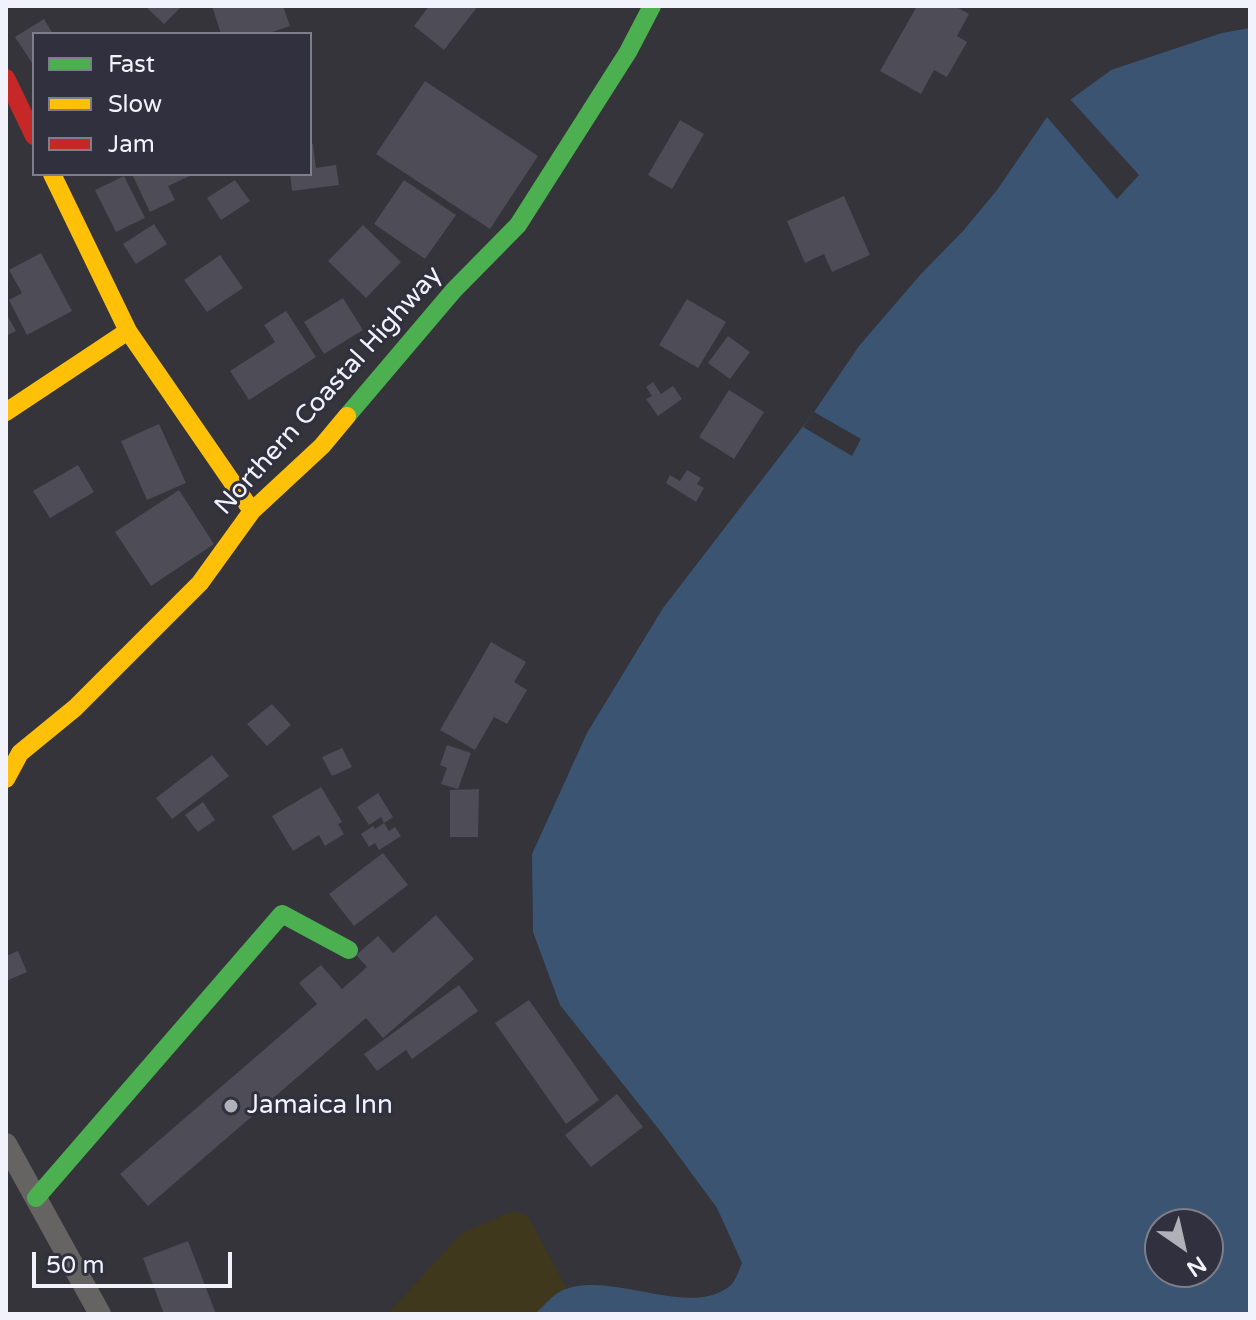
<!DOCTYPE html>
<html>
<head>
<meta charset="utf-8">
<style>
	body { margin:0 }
	#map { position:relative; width:1256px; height:1320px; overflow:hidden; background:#34343a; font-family:"Varela Round",sans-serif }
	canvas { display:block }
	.frame { position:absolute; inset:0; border:8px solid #f2f2fc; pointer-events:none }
	.legend { position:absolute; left:32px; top:32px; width:280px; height:144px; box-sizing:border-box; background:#30303e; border:2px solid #7e7e8a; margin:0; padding:10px 14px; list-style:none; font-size:24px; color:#f2f2fc }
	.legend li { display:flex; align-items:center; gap:16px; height:40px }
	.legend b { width:40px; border:2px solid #7e7e8a }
	.north { position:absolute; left:1144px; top:1208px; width:80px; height:80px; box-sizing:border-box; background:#30303e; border:2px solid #7e7e8a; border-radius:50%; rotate:146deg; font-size:22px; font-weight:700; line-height:32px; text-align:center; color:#f2f2fc }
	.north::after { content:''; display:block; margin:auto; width:28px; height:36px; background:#b0b0b8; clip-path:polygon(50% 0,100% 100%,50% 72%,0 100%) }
	.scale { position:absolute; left:32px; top:1252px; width:200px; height:36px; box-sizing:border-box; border:4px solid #f2f2fc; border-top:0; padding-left:10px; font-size:24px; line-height:28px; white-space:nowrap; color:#f2f2fc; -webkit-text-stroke:6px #30303e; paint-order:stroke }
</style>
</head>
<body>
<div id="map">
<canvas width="1256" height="1320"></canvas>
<div class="frame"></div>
<ul class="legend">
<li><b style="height:10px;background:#4caf50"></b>Fast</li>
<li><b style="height:10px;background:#ffc107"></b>Slow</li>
<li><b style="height:10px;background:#c62828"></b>Jam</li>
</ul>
<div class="north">N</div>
<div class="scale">50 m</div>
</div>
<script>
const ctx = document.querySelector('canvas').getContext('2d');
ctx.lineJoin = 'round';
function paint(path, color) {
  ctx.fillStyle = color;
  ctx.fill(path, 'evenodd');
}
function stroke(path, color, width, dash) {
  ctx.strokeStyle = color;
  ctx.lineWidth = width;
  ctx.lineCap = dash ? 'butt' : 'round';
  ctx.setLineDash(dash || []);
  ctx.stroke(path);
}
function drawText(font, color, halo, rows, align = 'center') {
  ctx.font = font + ' "Varela Round",sans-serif';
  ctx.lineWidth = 6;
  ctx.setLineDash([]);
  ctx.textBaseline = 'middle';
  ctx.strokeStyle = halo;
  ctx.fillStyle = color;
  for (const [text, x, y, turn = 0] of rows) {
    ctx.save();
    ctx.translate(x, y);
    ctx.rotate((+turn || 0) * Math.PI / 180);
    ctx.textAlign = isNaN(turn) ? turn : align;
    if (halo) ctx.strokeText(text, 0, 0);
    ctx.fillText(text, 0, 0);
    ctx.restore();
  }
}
const sand = new Path2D(`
	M513 1211 528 1216 568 1291 543 1314H387L462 1233Z`);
const water = new Path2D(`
	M1250 28V1314H535C543 1307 553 1294 563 1290 612 1270 691 1320 731 1285 736 1280 739 1270 742 1263L717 1208 661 1132 560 1005 533 932 532 854 587 733 663 608 814 412 859 346 921 274 963 231 997 190 1047 117 1111 70 1222 33ZM1160 1224H1208V1272H1160Z`);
const pier = new Path2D(`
	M1069 98 1139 175 1117 199 1047 117Z
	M814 412 861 439 852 456 803 427Z`);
const building = new Path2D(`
	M145 6H182L164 24Z
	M212 6H283L290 26 266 34H221Z
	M429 6H478L444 50 414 26Z
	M917 6H955L969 14 957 36 967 42 947 77 934 70 921 94 880 71Z
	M44 19 53 34H34V66L15 37Z
	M425 81 538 156 490 229 376 154Z
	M680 120 704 134 672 189 648 175Z
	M310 144H313L316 168 336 165 339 185 292 191 290 174H310Z
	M132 174H194L168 186 175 200 150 212Z
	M124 176 145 218 116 232 95 190Z
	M235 180 250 201 221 220 207 198Z
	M404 180 456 215 425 259 374 224Z
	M844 196 870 255 832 272 824 254 805 263 787 221Z
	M154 224 167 244 136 264 123 244Z
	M363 225 401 262 366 298 328 261Z
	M41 253 72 311 27 335 9 300 22 293 9 270Z
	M220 255 243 288 207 312 184 280Z
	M343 298 363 330 324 354 304 322Z
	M687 299 726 322 698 368 659 345Z
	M286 311 316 357 249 400 230 371 275 342 264 325Z
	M6 313 16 331 6 336Z
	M728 336 750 352 730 379 708 363Z
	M653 382 661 394 673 386 682 399 658 416 646 399 652 396 646 387Z
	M729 390 764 412 734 459 699 437Z
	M159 424 186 483 147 500 121 441Z
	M78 465 94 492 50 518 33 491Z
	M687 470 701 478 697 484 704 488 696 502 666 483 670 475 680 481Z
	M179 490 214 544 151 586 115 532Z
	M491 642 526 662 514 682 527 690 507 724 494 717 475 750 440 730Z
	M272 704 291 725 267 746 247 724Z
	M447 745 471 753 458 789 441 784 447 768 440 765Z
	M342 748 352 767 332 776 322 757Z
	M212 755 229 776 172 819 156 798Z
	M321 787 342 822 338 824 344 834 325 846 319 835 293 851 272 816Z
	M479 789 478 837H450V790Z
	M378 793 393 817 384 823 381 817 369 825 357 807Z
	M203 802 215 820 198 832 185 815Z
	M384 823 389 831 395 827 401 836 379 850 375 843 369 847 361 834 373 826 375 829Z
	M383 853 408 885 354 926 329 894Z
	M436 915 474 959 383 1038 366 1018 148 1206 120 1174 317 1004 299 983 321 965 342 989 367 967 356 955 378 936 393 953Z
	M18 951 27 972 6 981V956Z
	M459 985 478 1011 412 1059 406 1050 377 1071 364 1054Z
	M529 1000 599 1100 566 1124 495 1023Z
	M617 1094 643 1127 591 1167 565 1135Z
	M188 1241 216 1314H164L143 1258Z`);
const street = new Path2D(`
	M6 1144 100 1314`);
const fast = new Path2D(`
	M347 416 454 290 518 225 628 52 652 6
	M36 1198 282 914 349 950`);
const slow = new Path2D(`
	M52 174 128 331 252 511
	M6 412 128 331
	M6 779 20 753 75 708 200 583 252 511 322 446 347 416`);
const jam = new Path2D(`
	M6 78 34 136`);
const markers = [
	[231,1106,8,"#b0b0b8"]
];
const streetNames = [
	["Northern Coastal Highway",329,391,-48]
];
const poiNames = [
	["Jamaica Inn",247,1106]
];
paint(sand, '#3f381d');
paint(water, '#3a5472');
paint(pier, '#34343a');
paint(building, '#4d4c57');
stroke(street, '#656463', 22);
stroke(fast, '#4caf50', 18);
stroke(slow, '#ffc107', 18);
stroke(jam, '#c62828', 18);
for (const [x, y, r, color] of markers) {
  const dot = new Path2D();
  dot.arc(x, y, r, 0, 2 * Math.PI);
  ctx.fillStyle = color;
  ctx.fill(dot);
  stroke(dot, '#30303e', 3);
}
drawText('26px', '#f2f2fc', '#30303e', streetNames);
drawText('26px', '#f2f2fc', '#30303e', poiNames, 'left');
</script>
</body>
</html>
